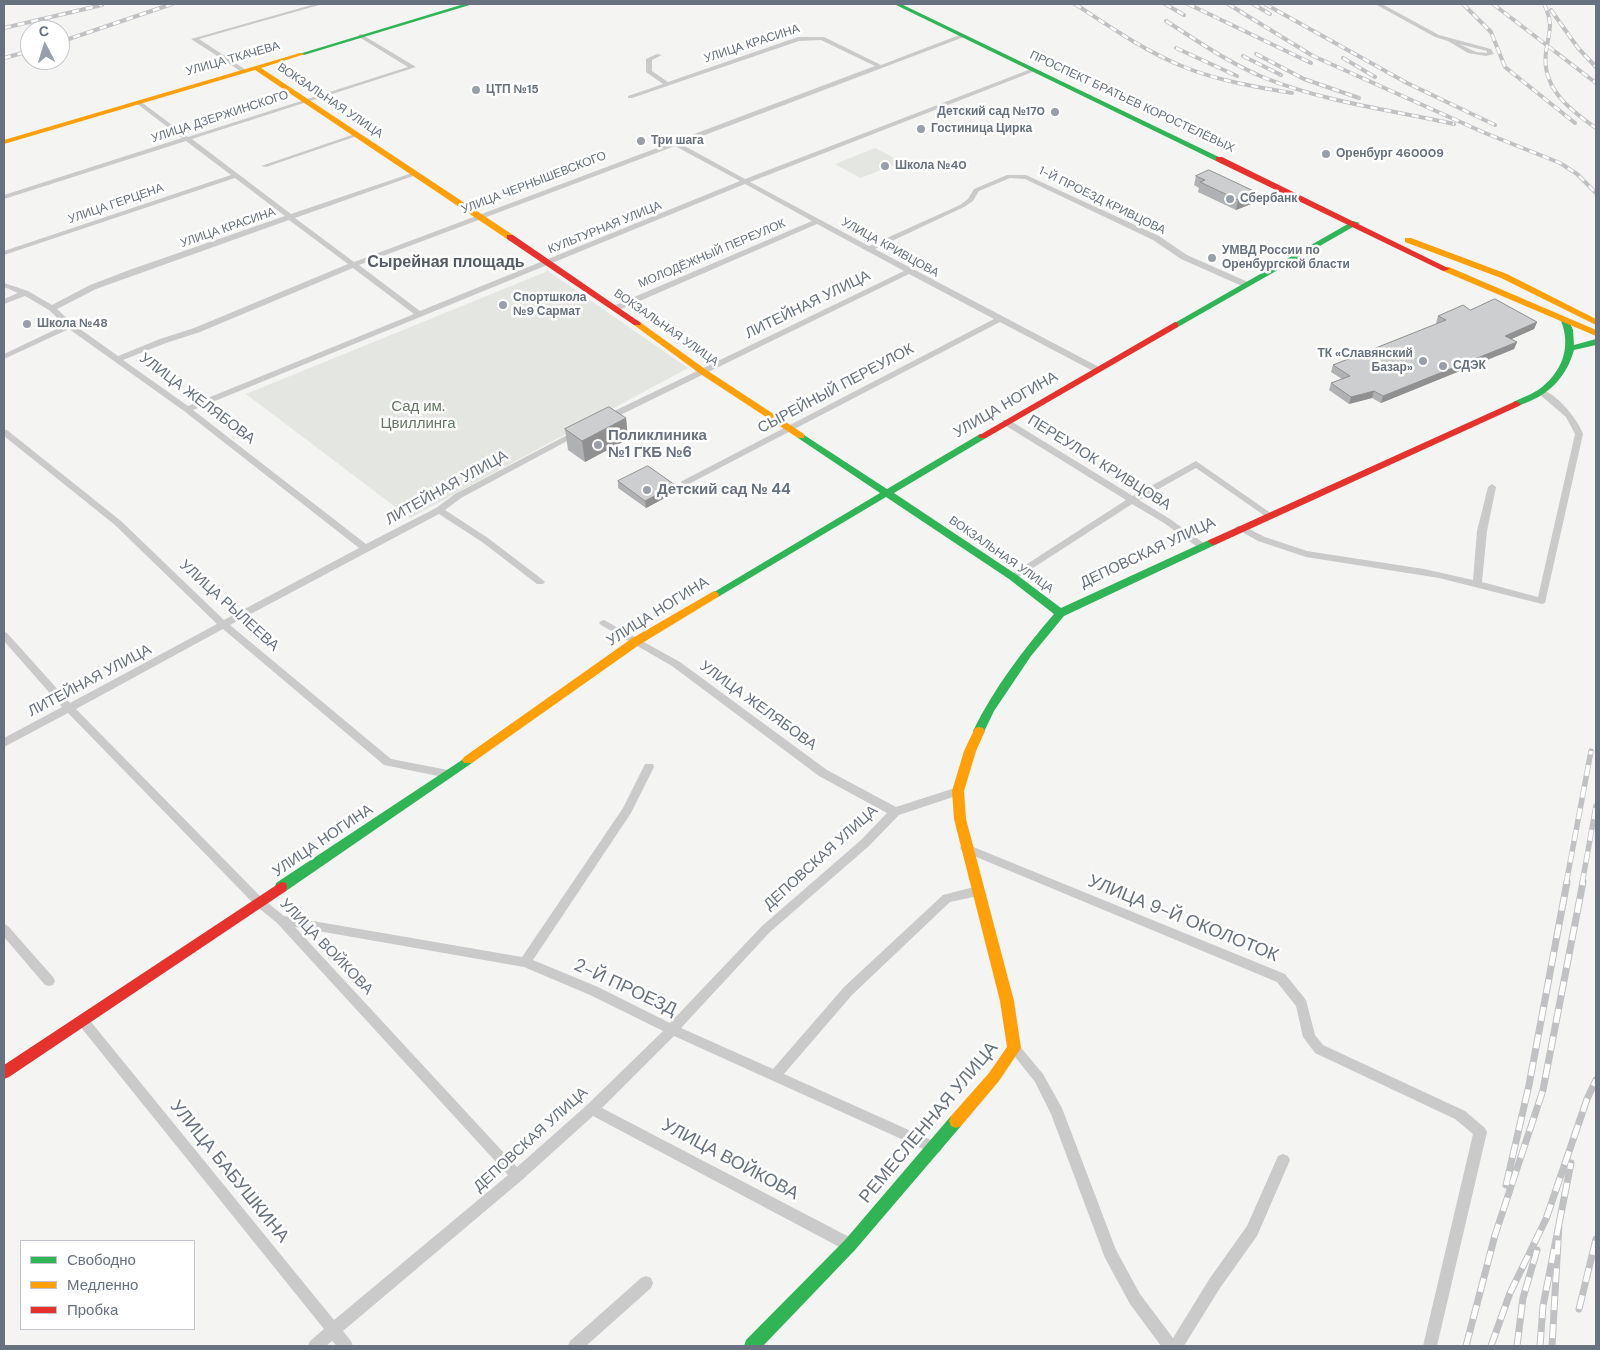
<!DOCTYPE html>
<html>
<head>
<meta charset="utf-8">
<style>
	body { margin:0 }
	#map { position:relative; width:1600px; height:1350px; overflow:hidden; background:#f4f4f3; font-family:"DM Sans",sans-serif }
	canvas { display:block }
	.frame { position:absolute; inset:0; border:5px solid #67717f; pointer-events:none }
	.legend { position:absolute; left:20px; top:1240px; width:175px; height:90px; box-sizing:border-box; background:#fff; border:1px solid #c2c6cc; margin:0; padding:6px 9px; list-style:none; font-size:15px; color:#67717f }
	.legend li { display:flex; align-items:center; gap:10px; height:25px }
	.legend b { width:25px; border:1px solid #c2c6cc }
	.north { position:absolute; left:20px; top:20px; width:50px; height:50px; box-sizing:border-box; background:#fff; border:1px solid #c2c6cc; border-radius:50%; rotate:355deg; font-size:14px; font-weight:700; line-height:20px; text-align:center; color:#67717f }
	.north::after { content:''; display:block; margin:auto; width:18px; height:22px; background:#989fa8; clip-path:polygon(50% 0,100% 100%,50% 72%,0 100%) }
</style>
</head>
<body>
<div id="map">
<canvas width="1600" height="1350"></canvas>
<div class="frame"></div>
<ul class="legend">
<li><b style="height:6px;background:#30b455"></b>Свободно</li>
<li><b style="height:6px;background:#ff9f0a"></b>Медленно</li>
<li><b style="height:6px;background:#e5322d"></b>Пробка</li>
</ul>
<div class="north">С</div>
</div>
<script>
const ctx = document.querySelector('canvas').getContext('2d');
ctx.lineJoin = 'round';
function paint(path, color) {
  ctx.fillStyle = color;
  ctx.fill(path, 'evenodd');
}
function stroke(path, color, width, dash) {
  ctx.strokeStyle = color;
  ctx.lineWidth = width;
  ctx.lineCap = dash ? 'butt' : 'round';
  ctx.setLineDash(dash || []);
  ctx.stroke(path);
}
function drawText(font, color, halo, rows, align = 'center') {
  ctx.font = font + ' "DM Sans",sans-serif';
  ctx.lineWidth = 5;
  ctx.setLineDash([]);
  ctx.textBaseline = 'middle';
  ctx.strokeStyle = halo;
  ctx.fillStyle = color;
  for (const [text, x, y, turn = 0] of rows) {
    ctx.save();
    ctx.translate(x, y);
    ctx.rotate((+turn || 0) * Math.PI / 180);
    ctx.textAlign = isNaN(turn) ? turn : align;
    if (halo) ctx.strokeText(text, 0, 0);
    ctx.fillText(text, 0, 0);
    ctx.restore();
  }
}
const green = new Path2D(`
	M875 148 902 162 860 178 835 164Z
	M548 271 688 368 410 518 246 394Z`);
const street = new Path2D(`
	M315 4H323L199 39 246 70V72H242L191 39Z
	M1375 4H1382L1439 35 1491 49 1494 54 1486 56 1468 53 1448 41 1435 37ZM1459 44 1487 51V53L1476 52Z
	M962 34 965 36 964 37 681 144 745 179 1031 69H1035V71L750 182 869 246 960 205 968 199 974 189 1007 175H1026L1159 236 1187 255 1248 282V286H1242L1181 259 1153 240 1025 179 1010 178 979 191 973 201 964 207 875 249 1099 367V371H1093L1000 322 685 486 682 485 681 483 682 481 994 319 909 274 610 420H604V416L904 271 817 224 619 310H613V306L812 221 745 184 193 410 366 544 436 508 455 494 575 431 578 430 582 433 461 498 445 510 488 538 543 580 545 582 543 584H537L482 542 439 514 230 625 391 759 448 770 452 771 453 774 452 777 448 778 384 765 223 629 76 709 263 899 284 916 522 957 623 808 645 764H653L654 767 631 813 533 960 598 987 670 1023 762 926 861 840 887 813 819 776 672 666 601 625 599 623 601 621 604 620 680 662 827 770 896 807 958 787 962 788 963 791 962 794 899 815 869 846 770 932 681 1028 773 1069 844 987 943 895 978 886 982 888 984 891 982 894 978 896 950 902 852 995 784 1074 940 1144 942 1148 940 1152 935 1154 930 1152 674 1036 602 1108 855 1240 857 1245 855 1250 850 1252 845 1250 593 1116 522 1180 343 1331 351 1341 353 1346H337L332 1341 326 1346H308L310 1341 324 1329 79 1025 77 1021 79 1017 83 1016 87 1017 334 1320 508 1175 277 923 255 905 68 713 4 747V738L62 707 4 641V632L7 633 70 703 217 624 115 525 4 436V430H7L121 521 224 620 359 548 184 411 69 329 4 359V354L65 325 49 310 25 296 4 304V299L18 293 4 287V283L28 291 52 305 90 285 132 269 285 216 235 178 4 255V251L231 175 186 141 4 199V195L182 138 136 103V101H140L188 137 408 67 359 37V35L361 34 416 67 192 139 291 214 412 173H416V175L295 218 354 262 875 66 821 40 799 41 632 98H628V96L663 84 646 72V59L657 54 662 55 652 60V71L668 82 798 37H824L881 65ZM675 146 740 181 420 311 359 265ZM289 220 348 264 194 328 160 339 118 356 73 324 57 309 96 289ZM353 268 414 314 188 406 123 360 166 343 200 332ZM295 927 524 967 590 995 663 1031 587 1105 517 1167Z
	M355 134 360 135 266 167 261 166Z
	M1539 390C1554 389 1579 421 1583 434L1545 603 1542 604 1439 578 1306 557 1258 541 1235 528 1237 526H1243L1265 537 1307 551 1424 569 1473 580 1477 531 1488 487 1492 484 1496 487 1487 531 1482 582 1538 597 1575 434 1566 417 1539 394Z
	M1003 420H1009L1133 496 1196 461 1272 514 1268 517 1265 516 1196 468 1139 500 1170 519 1205 544 1207 546 1205 548H1199L1164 523 1132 504 1016 579H1010L1008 577 1010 575 1126 500 1003 424Z
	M966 844 1285 974 1306 1000 1315 1035 1323 1045 1465 1111 1485 1128 1487 1132 1437 1346H1423L1473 1134 1455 1119 1315 1053 1303 1037 1296 1006 1277 982 962 851 960 848 962 845Z
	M4 924 8 926 53 977 55 981 53 985 49 986 45 985 4 937Z
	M1014 1043 1018 1044 1043 1074 1062 1108 1116 1250 1140 1294 1173 1338 1210 1278 1247 1226 1278 1156 1283 1154 1288 1156 1290 1160 1257 1236 1220 1288 1184 1346H1161L1130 1304 1105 1258 1051 1114 1035 1082 1008 1048 1010 1044Z
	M646 1276 651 1278 653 1283 651 1288 586 1346H568L570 1341 641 1278Z`);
const fast = new Path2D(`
	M464 4H473L304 55 299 54Z
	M894 4H901L1223 159 1216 161Z
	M1353 221 1360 223 1178 327 1175 328 1171 325Z
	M1565 318 1568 319 1573 330 1574 345 1596 339V345L1574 350C1567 375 1552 392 1528 402 1522 404 1519 407 1513 406V402C1521 398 1530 395 1538 390 1561 374 1572 348 1561 321Z
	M801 433 887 489 980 434H986V438L894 493 1017 575 1061 608 1209 540 1213 539 1218 542 1217 544 1064 616 1031 656 994 711 983 734H975L973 731C994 688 1023 650 1054 614L1009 579 886 497 718 597H710L709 595 880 493 798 438 796 436Z
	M468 756 472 757 474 760 472 763 286 891 281 892 276 891 275 887 276 883Z
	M956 1114 961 1116 963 1121 961 1126 855 1250 763 1346H744L746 1340 845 1240 951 1116Z`);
const slow = new Path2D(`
	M300 53 305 54 261 68 513 235V239H507L255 70 4 144V140Z
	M1405 238H1411L1507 274 1596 319V325L1501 278 1405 242Z
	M1443 267H1449L1596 330V336L1443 271Z
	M637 320 705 369 804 434V438H798L699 373 634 325 633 323Z
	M714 591 718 593 719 595 718 597 639 645 472 763H464L462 760 464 757 631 639Z
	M979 727 983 728 985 731 976 751 964 791 966 819 1014 1001 1021 1048 999 1081 961 1126 956 1128 951 1126 949 1121 951 1116 989 1073 1007 1047 1000 1001 954 819 952 791 964 751 975 728Z`);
const jam = new Path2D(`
	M1216 157H1222L1450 269 1443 271 1216 161Z
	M507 235H513L641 323 640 325H634L507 239Z
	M1175 322 1178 323V327L986 438H980L978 436Z
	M1516 401 1521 404 1519 406 1217 544 1213 545 1208 542 1209 540Z
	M281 882 286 883 287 887 286 891 9 1077 4 1079V1065Z`);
const railFar2 = new Path2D(`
	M1075 4C1110 27 1145 51 1184 67 1219 81 1256 87 1292 93
	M1165 4 1184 15
	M1188 4 1311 63
	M1228 4 1313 56 1485 133 1560 163 1577 174 1596 193
	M1253 4 1270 14
	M1265 4 1407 83 1495 125
	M1463 4 1491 32 1505 67 1575 123
	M1493 4 1596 83
	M1544 4C1554 25 1549 31 1546 52 1541 88 1570 110 1596 128
	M1551 10 1578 48 1596 67
	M1166 21C1198 41 1230 64 1265 78 1325 102 1391 110 1454 124
	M4 28 102 5
	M60 42 172 4
	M1176 48 1237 76
	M1256 54 1304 79 1359 98
	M1243 56 1281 75
	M4 58 30 51
	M1343 58 1375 77`);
const railFar1 = new Path2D(`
	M1566 884 1591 751
	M1582 884 1596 806`);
const rail = new Path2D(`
	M1506 1185 1529 1085 1567 882
	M1559 1224 1571 1163
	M1579 1309 1596 1239
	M1466 1346 1495 1235 1543 1090 1583 882
	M1491 1346 1510 1293 1546 1219 1587 1099 1596 1080
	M1517 1346 1523 1298 1537 1250
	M1540 1346 1543 1306 1559 1224 1552 1346`);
const wall = new Path2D(`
	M1196 176 1258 193 1256 202 1236 210 1198 192 1199 188 1194 185Z
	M1470 310 1537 322 1534 329 1511 339 1517 342 1514 349 1381 403 1372 398 1349 404 1329 390 1331 383 1342 379 1331 372 1333 365 1437 324 1436 323 1438 316Z
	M626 418 628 439 585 462 568 450 565 429Z
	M618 481 676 492 646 508 618 488Z`);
const shadedWall = new Path2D(`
	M1258 193 1256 202 1236 210 1238 200Z
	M1537 322 1534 329 1503 343 1505 336Z
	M1517 342 1514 349 1381 403 1383 396Z
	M1374 391 1372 398 1349 404 1351 397Z
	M626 418 628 439 585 462 582 441Z
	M675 485 676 492 646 508 645 501Z`);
const building = new Path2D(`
	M1209 170 1258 193 1238 200 1200 182 1205 180 1196 176Z
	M1495 299 1537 322 1505 336 1517 342 1383 396 1374 391 1351 397 1331 383 1350 376 1333 365 1446 320 1438 316 1463 305 1470 310Z
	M609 407 626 418 582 441 565 429Z
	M648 466 675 485 645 501 618 481Z`);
const markers = [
	[476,90,5,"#989fa8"],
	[1055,112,5,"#989fa8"],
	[921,129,5,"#989fa8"],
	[641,141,5,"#989fa8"],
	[1326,154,5,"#989fa8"],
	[885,166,5,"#989fa8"],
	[1230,199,5,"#989fa8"],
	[1212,258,5,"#989fa8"],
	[503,305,5,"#989fa8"],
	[27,324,5,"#989fa8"],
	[1423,361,5,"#989fa8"],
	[1443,366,5,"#989fa8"],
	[598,445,5,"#989fa8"],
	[647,490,5,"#989fa8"]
];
const farStreetnames = [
	["УЛИЦА КРАСИНА",752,44,-18],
	["УЛИЦА ТКАЧЕВА",233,59,-16],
	["ВОКЗАЛЬНАЯ УЛИЦА",330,101,34],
	["ПРОСПЕКТ БРАТЬЕВ КОРОСТЕЛЁВЫХ",1132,102,25],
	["УЛИЦА ДЗЕРЖИНСКОГО",220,117,-18],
	["УЛИЦА ЧЕРНЫШЕВСКОГО",534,183,-21],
	["1-Й ПРОЕЗД КРИВЦОВА",1102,201,26],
	["УЛИЦА ГЕРЦЕНА",116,204,-19],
	["УЛИЦА КРАСИНА",228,228,-19],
	["КУЛЬТУРНАЯ УЛИЦА",605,228,-22],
	["УЛИЦА КРИВЦОВА",890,248,29],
	["МОЛОДЁЖНЫЙ ПЕРЕУЛОК",712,254,-23],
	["ВОКЗАЛЬНАЯ УЛИЦА",666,328,35],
	["ВОКЗАЛЬНАЯ УЛИЦА",1001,555,35]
];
const farPoinames = [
	["ЦТП №15",486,90],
	["Детский сад №170",1045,112,"right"],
	["Гостиница Цирка",931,129],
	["Три шага",651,141],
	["Оренбург 460009",1336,154],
	["Школа №40",895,166],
	["Сбербанк",1240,199],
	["УМВД России по",1222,251],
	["Оренбургской бласти",1222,265],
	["Спортшкола",513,298],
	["№9 Сармат",513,312],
	["Школа №48",37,324],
	["ТК «Славянский",1413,354,"right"],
	["Базар»",1413,368,"right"],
	["СДЭК",1453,366]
];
const streetNames = [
	["ЛИТЕЙНАЯ УЛИЦА",808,305,-26],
	["СЫРЕЙНЫЙ ПЕРЕУЛОК",836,389,-28],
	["УЛИЦА ЖЕЛЯБОВА",197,399,37],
	["УЛИЦА НОГИНА",1006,405,-30],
	["ПЕРЕУЛОК КРИВЦОВА",1099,463,32],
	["ЛИТЕЙНАЯ УЛИЦА",447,488,-29],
	["ДЕПОВСКАЯ УЛИЦА",1148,553,-25],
	["УЛИЦА РЫЛЕЕВА",229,606,42],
	["УЛИЦА НОГИНА",658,612,-32],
	["ЛИТЕЙНАЯ УЛИЦА",90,681,-28],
	["УЛИЦА ЖЕЛЯБОВА",758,706,36],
	["УЛИЦА НОГИНА",323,841,-34],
	["ДЕПОВСКАЯ УЛИЦА",821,858,-42],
	["УЛИЦА ВОЙКОВА",326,947,46],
	["ДЕПОВСКАЯ УЛИЦА",531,1140,-42]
];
const parkNames = [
	["Сад им.",418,407],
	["Цвиллинга",418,424]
];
const poiNames = [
	["Поликлиника",608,436],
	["№1 ГКБ №6",608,453],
	["Детский сад № 44",657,490]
];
const farDistrictnames = [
	["Сырейная площадь",446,263]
];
const nearStreetnames = [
	["УЛИЦА 9-Й ОКОЛОТОК",1183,919,22],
	["2-Й ПРОЕЗД",625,988,25],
	["РЕМЕСЛЕННАЯ УЛИЦА",929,1123,-50],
	["УЛИЦА ВОЙКОВА",730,1160,28],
	["УЛИЦА БАБУШКИНА",229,1172,51]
];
paint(green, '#e3e6e1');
paint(street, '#cacacb');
paint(fast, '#30b455');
paint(slow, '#ff9f0a');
paint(jam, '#e5322d');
stroke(railFar2, '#c0c1c2', 4);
stroke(railFar1, '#c0c1c2', 5.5);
stroke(rail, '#c0c1c2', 7);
stroke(railFar2, '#fff', 2.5, [7]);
stroke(railFar1, '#fff', 4, [11]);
stroke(rail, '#fff', 5, [14]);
paint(wall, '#b0b1b2');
paint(shadedWall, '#909091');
paint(building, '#cdcecf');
stroke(building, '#909091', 1);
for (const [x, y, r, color] of markers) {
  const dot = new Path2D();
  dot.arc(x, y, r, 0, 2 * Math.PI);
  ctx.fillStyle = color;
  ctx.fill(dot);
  stroke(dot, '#fff', 2);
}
drawText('12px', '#67717f', '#fff', farStreetnames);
drawText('bold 12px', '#67717f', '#fff', farPoinames, 'left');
drawText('15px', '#67717f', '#fff', streetNames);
drawText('15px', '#667765', '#fff', parkNames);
drawText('bold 15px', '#67717f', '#fff', poiNames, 'left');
drawText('bold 16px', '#545b65', '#fff', farDistrictnames);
drawText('18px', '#67717f', '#fff', nearStreetnames);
</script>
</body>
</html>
